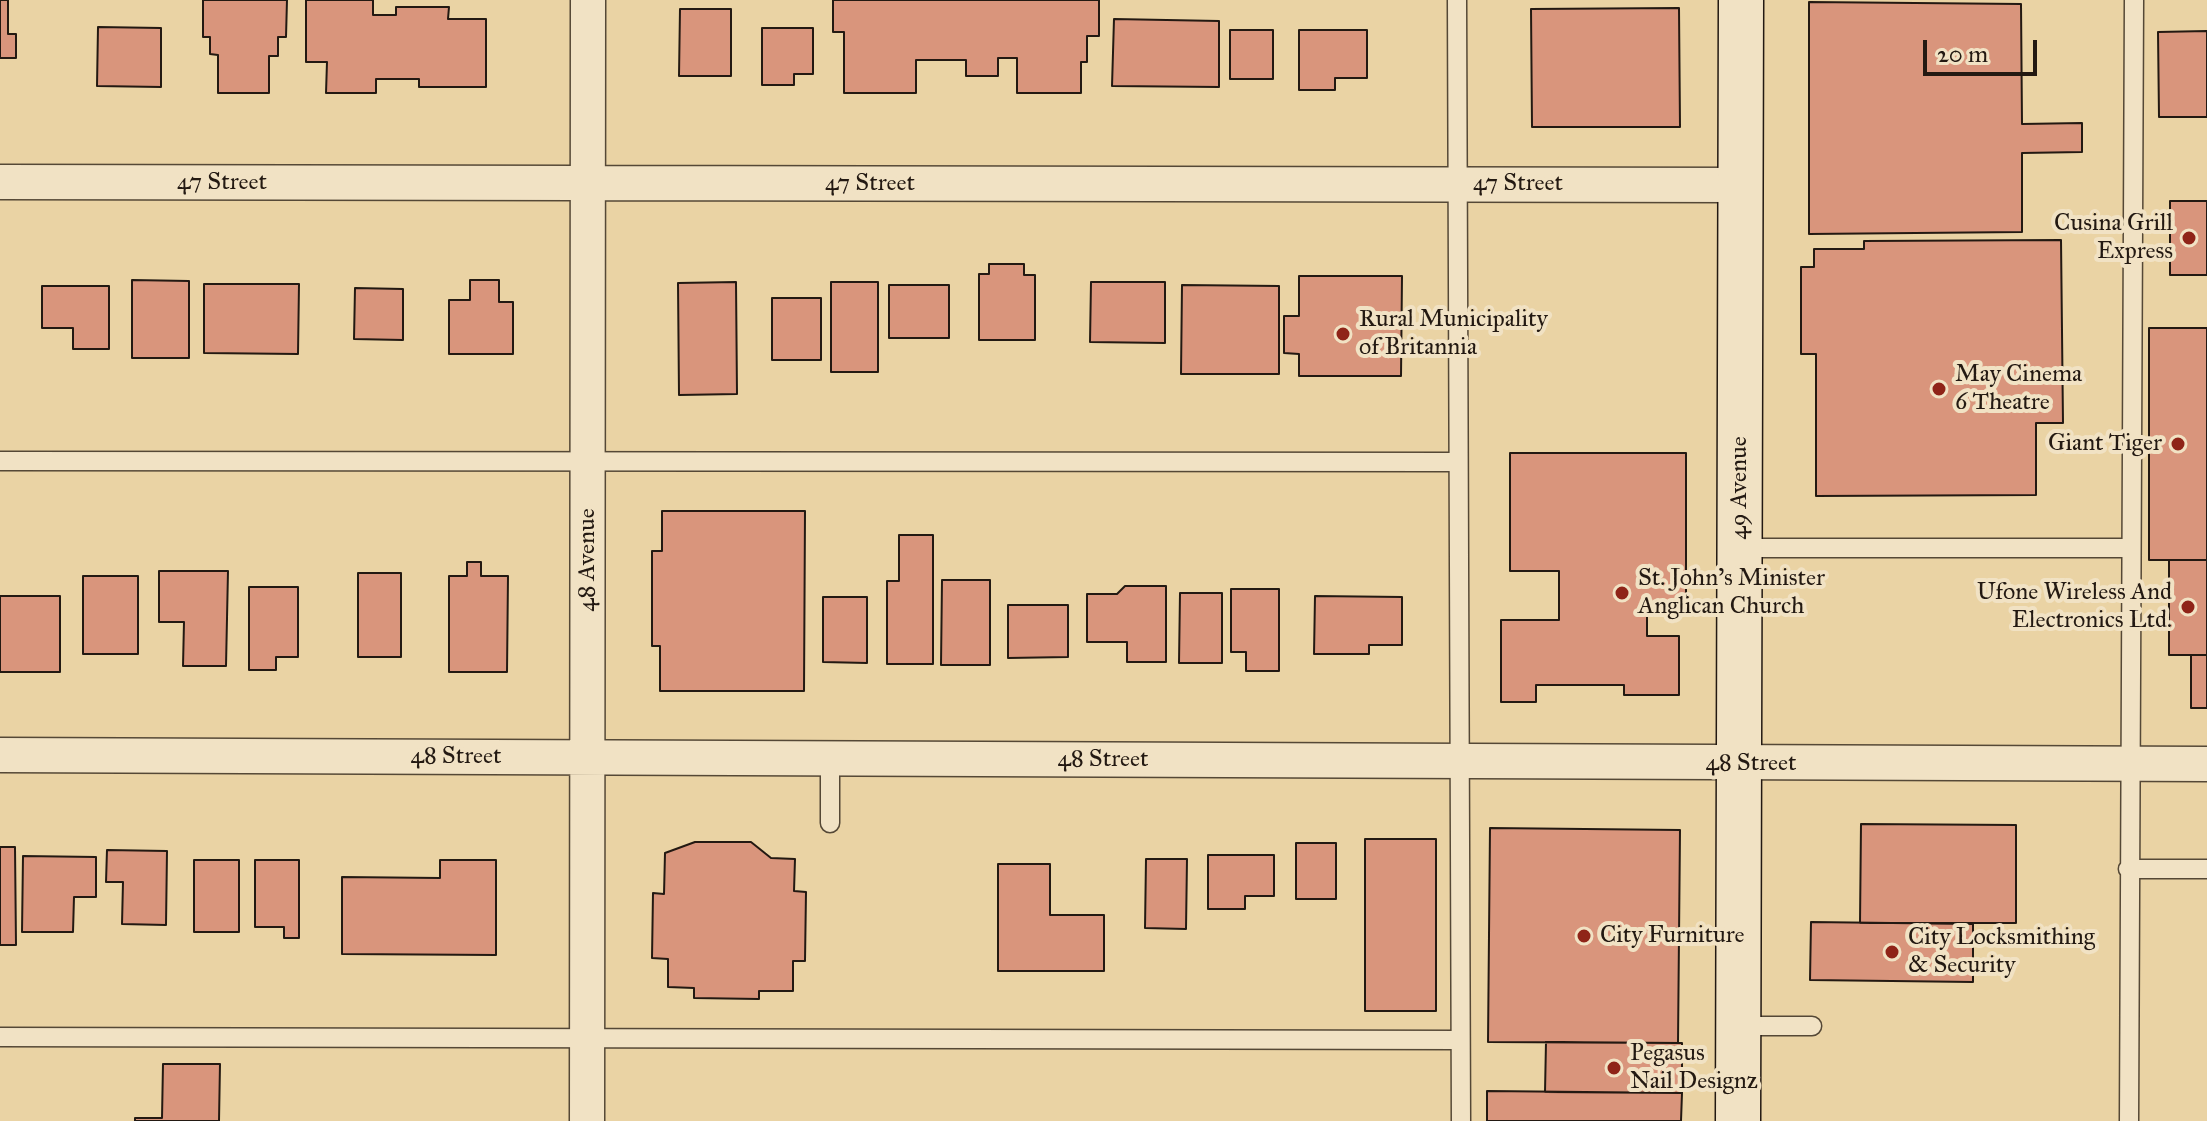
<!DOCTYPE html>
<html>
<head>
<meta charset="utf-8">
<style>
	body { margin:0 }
	#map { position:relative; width:2207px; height:1121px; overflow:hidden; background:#ead3a4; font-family:"IM FELL Great Primer",serif }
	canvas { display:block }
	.scale { position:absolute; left:1923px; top:40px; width:114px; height:36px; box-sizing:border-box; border:4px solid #231912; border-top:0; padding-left:10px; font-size:24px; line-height:28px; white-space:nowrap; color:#231912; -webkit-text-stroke:6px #f1e2c4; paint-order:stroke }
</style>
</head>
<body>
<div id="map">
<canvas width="2207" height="1121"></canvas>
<div class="scale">20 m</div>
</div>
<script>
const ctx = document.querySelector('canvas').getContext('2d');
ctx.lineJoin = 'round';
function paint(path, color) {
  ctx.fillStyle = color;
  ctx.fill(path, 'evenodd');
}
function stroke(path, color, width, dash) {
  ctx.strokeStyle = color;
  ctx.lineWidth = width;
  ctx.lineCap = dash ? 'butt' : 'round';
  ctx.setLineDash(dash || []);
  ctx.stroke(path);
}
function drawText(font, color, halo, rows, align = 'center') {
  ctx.font = font + ' "IM FELL Great Primer",serif';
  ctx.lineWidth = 8;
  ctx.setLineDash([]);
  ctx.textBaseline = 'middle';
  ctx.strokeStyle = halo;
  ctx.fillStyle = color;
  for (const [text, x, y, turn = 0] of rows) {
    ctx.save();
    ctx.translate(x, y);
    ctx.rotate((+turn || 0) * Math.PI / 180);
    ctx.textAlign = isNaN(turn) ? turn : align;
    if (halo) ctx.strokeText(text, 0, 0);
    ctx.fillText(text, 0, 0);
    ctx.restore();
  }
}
const building = new Path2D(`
	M0 0H8V34H16V58H0Z
	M203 0H287L286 37H278V56H269V93H218V55L210 54V37H203Z
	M306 0H373V15H396V7H449L448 19H486V87H419V79H376V93H326L327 62H306Z
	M833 0H1099V36H1087V62H1081V93H1017V58H998V76H966V60H916V93H844V32H833Z
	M1809 2 2021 4 2022 124 2082 123V152L2022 153V232L1809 234Z
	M1679 8 1680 127H1532L1531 9Z
	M680 9H731V76H679Z
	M1114 19 1219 21V87L1112 86Z
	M98 27 161 28V87L97 86Z
	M762 28H813V74H794V85H762Z
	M1230 30H1273V79H1230Z
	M1299 30H1367V78H1335V90H1299Z
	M2207 31V117H2159L2158 32Z
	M2170 201H2207V275H2170Z
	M2061 240 2063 423H2036V495L1816 496V354H1801V267H1814V249H1864V241Z
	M989 264H1024V275H1035V340H979V274H989Z
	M1299 276H1402L1401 376H1299V354L1284 353V316H1299Z
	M132 280 189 281V358H132Z
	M470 280H499V302H513V354H449V300H470Z
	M736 282 737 394 679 395 678 283Z
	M831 282H878V372H831Z
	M1091 282H1165V343L1090 342Z
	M204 284H299L298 354 204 353Z
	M889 285H949V338H889Z
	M1182 285 1279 286V374H1181Z
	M42 286H109V349H73V328H42Z
	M355 288 403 289V340L354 339Z
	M772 298H821V360H772Z
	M2149 328H2207V560H2149Z
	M1510 453H1686V616H1647V636H1679V695H1624V685H1536V702H1501V620H1559V571H1510Z
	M662 511H805L804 691H660V646H652V551H662Z
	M899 535H933V664H887V581H899Z
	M2169 560H2207V655H2169Z
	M467 562H481V576H508L507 672H449V576H467Z
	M159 571H228L226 666H183L184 622H159Z
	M358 573H401V657H358Z
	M83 576H138V654H83Z
	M942 580H990V665H941Z
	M1125 586H1166V662H1127V642H1087V594H1117Z
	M249 587H298V657H276V670H249Z
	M1231 589H1279V671H1246V652H1231Z
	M1180 593H1222V663H1179Z
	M0 596H60V672H0Z
	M1315 596 1402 597V645H1369V654H1314Z
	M823 597H867V663L823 662Z
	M1008 605H1068V657L1008 658Z
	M2191 655H2207V708H2191Z
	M1861 824 2016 825V923H1860Z
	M1490 828 1680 830 1678 1043 1488 1042Z
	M1365 839H1436V1011H1365Z
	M695 842H751L771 858 795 859 794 891 806 892 805 961H793V991H759V999L694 998V988L668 987V959L652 958 653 893 664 894 665 853Z
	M1296 843H1336V899H1296Z
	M0 847H15L16 945H0Z
	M107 850 167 851 166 925 122 924 123 882H106Z
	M1208 855H1274V896H1245V909H1208Z
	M23 856 96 857V897H74L73 932H22Z
	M1146 859H1187L1186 929 1145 928Z
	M194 860H239V932H194Z
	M255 860H299V938H284V927H255Z
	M440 860H496V955L342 954V877L440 878Z
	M998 864H1050V915H1104V971H998Z
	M1811 922 1973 924V982L1810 980Z
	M1546 1042 1682 1043V1093L1545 1092Z
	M163 1064H220L219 1121H135V1118H162Z
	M1487 1091 1682 1093 1681 1121H1487Z`);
const lane = new Path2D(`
	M1457 0 1461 1121
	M0 461 1457 462
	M1740 548H2130
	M830 759V823
	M2128 869H2207
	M1739 1026H1812
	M0 1037 1460 1040
	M2129 1121 2134 0`);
const street = new Path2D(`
	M0 182 1741 185
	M0 755 2207 764
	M587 1121 588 0`);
const secondary = new Path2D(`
	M1738 1121 1741 0`);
const markers = [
	[2189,238,8,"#8f2418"],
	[1343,334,8,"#8f2418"],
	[1939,389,8,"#8f2418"],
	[2178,444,8,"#8f2418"],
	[1622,593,8,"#8f2418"],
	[2188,607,8,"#8f2418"],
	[1584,936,8,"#8f2418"],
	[1892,952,8,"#8f2418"],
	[1614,1068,8,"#8f2418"]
];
const streetNames = [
	["47 Street",222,183],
	["47 Street",870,184],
	["47 Street",1518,184],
	["49 Avenue",1740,488,-90],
	["48 Avenue",588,560,-90],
	["48 Street",456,757],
	["48 Street",1103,760],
	["48 Street",1751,764]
];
const poiNames = [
	["Cusina Grill",2173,224,"right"],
	["Express",2173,252,"right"],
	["Rural Municipality",1359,320],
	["of Britannia",1359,348],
	["May Cinema",1955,375],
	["6 Theatre",1955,403],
	["Giant Tiger",2162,444,"right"],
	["St. John's Minister",1638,579],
	["Anglican Church",1638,607],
	["Ufone Wireless And",2172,593,"right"],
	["Electronics Ltd.",2172,621,"right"],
	["City Furniture",1600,936],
	["City Locksmithing",1908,938],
	["& Security",1908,966],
	["Pegasus",1630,1054],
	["Nail Designz",1630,1082]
];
paint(building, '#d9957c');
stroke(building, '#231912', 2);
stroke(lane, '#554836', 21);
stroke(street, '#554836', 37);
stroke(secondary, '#231912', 47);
stroke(lane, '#f1e2c4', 18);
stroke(street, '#f1e2c4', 34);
stroke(secondary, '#f1e2c4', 44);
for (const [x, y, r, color] of markers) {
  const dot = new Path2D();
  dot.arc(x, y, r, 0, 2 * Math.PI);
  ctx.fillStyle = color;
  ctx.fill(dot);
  stroke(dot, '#f1e2c4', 3);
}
drawText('24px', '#231912', '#f1e2c4', streetNames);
drawText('24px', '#231912', '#f1e2c4', poiNames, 'left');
</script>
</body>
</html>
